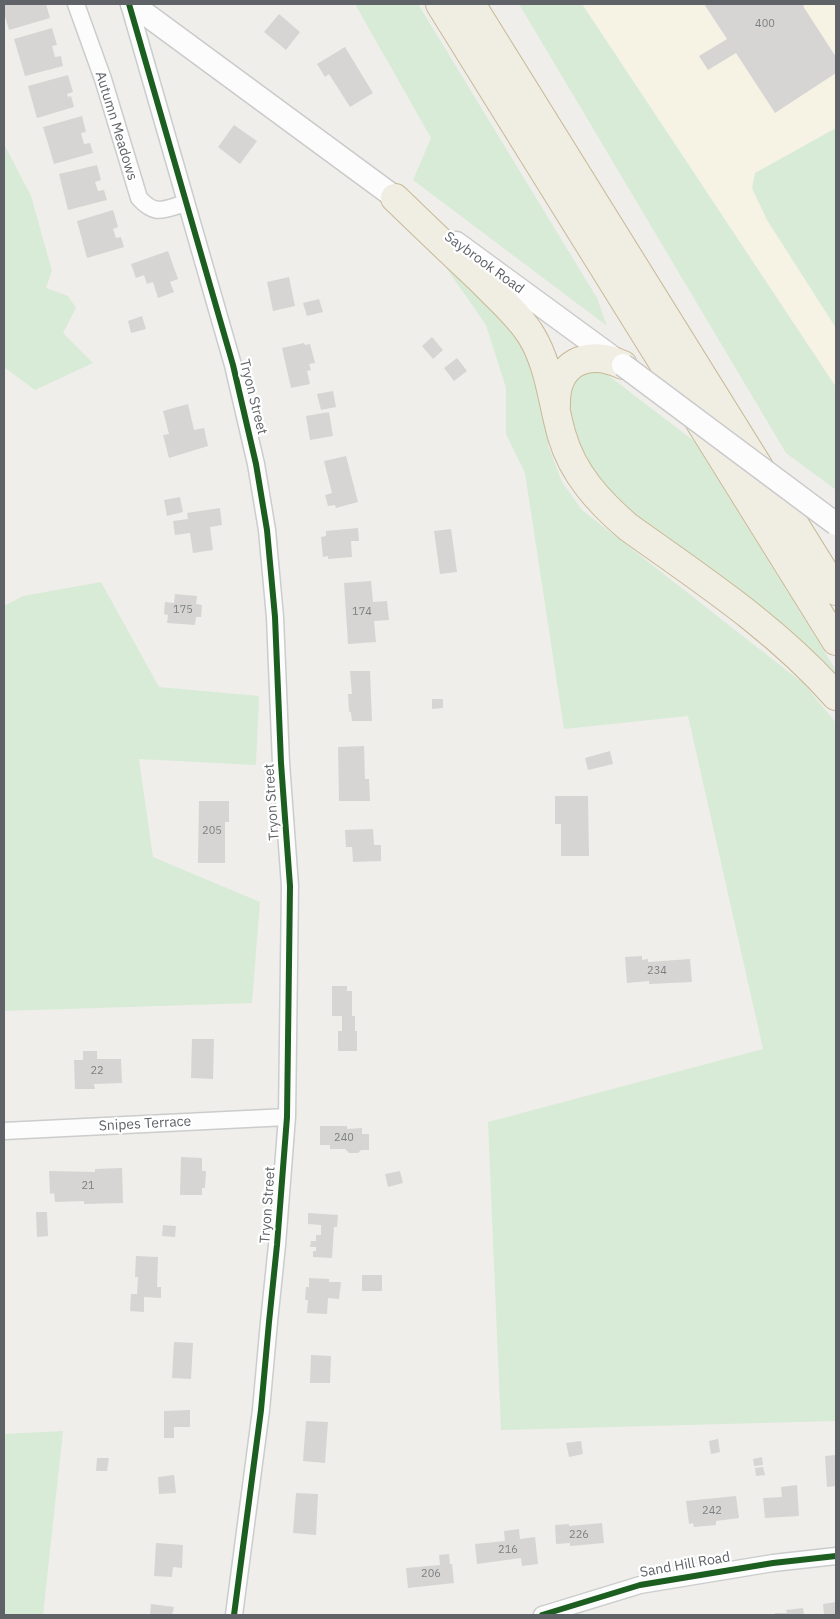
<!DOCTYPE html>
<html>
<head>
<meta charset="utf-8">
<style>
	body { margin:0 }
	#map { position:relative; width:840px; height:1619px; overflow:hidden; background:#efeeea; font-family:"IBM Plex Sans",sans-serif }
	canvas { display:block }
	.frame { position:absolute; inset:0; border:5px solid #5f6368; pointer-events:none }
</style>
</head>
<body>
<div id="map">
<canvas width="840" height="1619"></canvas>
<div class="frame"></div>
</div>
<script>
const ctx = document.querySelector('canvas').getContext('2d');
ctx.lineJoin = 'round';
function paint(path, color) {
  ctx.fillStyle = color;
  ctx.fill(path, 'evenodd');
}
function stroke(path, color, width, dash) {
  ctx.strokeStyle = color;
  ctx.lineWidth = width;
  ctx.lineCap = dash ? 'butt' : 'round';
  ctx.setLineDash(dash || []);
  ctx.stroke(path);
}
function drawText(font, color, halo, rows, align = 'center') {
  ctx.font = font + ' "IBM Plex Sans",sans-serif';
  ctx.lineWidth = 4.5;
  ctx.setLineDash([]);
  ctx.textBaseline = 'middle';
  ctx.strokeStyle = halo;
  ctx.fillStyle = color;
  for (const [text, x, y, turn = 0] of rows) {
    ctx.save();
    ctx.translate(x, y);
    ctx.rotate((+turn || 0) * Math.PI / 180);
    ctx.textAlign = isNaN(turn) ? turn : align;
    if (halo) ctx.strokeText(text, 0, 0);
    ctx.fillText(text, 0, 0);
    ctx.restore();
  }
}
const commercial = new Path2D(`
	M582 4H836V387Z`);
const green = new Path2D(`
	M355 4H418L597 298 607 326 413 180 431 138Z
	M519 4H582L836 387V490L786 453Z
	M836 128V328L767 220 752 188 755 173Z
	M4 144 31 196 52 271 46 288 68 296 76 308 63 333 93 363 35 390 4 367Z
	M445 266 482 296 526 345 550 443 548 445 562 482 582 510 804 684 836 723V1421L501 1430 488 1122 763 1049 688 716 564 729 525 473 506 434V388L486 325Z
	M595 369 605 373 694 441 834 667 836 672V679L794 634 622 506C614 498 604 491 597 482 585 468 561 404 568 388 573 376 583 373 595 369Z
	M101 582 159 687 259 696 256 765 139 759 153 857 260 902 252 1003 4 1011V606L23 596Z
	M63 1431 43 1615H4V1434Z`);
const building = new Path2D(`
	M4 4H46L50 18 9 30 4 13Z
	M704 4H807L803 6 836 57V73L775 113 736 53 708 70 699 56 727 39Z
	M279 14 300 32 286 50 264 32Z
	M52 28 57 45 52 46 55 57 61 56 63 66 25 76 14 39Z
	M345 47 373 93 350 107 329 74 325 77 317 64Z
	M68 75 73 92 67 94 68 97 71 96 74 107 37 118 28 86Z
	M82 116 86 132 81 133 84 144 90 143 93 153 54 164 43 127Z
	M234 125 257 141 240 164 218 147Z
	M97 165 101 180 95 182 98 191 104 190 107 200 68 210 59 174Z
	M113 210 118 227 113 229 116 238 121 237 124 247 87 258 77 221Z
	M168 251 178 279 170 282 174 292 158 298 153 282 147 284 144 275 136 278 131 264Z
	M289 277 295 306 273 311 267 282Z
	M319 299 323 312 307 316 303 303Z
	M142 316 146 329 131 333 128 321Z
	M432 337 443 350 433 359 422 346Z
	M304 343 305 345 310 344 315 363 309 364 311 370 307 371 310 384 291 388 282 348Z
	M457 358 467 371 454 381 444 368Z
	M333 391 336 407 321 410 317 394Z
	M188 404 194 430 204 428 208 446 169 458 163 435 169 434 163 411Z
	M329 412 333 436 310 440 306 416Z
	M346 456 358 502 336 508 335 505 328 506 325 495 332 493 324 461Z
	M180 497 183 512 167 516 164 500Z
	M220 508 222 525 210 527 213 550 193 553 190 533 175 535 173 521 188 519 187 513Z
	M358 528 359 541H351L352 557 328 559V556L323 557 321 537 326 536V531Z
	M451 529 457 572 440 574 434 531Z
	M371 581 373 602 387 601 389 620 374 621 376 642 348 644 344 583Z
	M175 594 197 596 196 604 202 605 201 617H196L195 625 167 623 168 615 164 614 165 602 174 603Z
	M350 671H370L372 721H352L351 713 349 711 348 694H352Z
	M432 699H443V708L432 709Z
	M364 746 365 779H369L370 801H339L338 747Z
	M610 751 613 764 588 770 585 758Z
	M555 796H588L589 856H561V824H555Z
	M199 801H229V822H225V863H198Z
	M373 829 374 845H381V861L353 862 352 847H346L345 830Z
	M642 956V960L648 959V962L690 959 692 982 649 984V981L627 983 625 957Z
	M332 986H347V991H352V1016H355V1031H357V1051H338V1031H342V1016H332Z
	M192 1039H214L213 1079 191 1078Z
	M83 1051H97V1059H121L122 1083 94 1084 95 1089H75L74 1060H83Z
	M320 1126H347V1129L362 1128V1134H369V1150H361L358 1153H349L345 1149H330V1145H320Z
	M181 1157 202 1158V1171H206L205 1188H202V1195H180Z
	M122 1168 123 1203 84 1204V1201L55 1202 54 1193 50 1194 49 1171 95 1172V1169Z
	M400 1171 403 1183 388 1187 385 1174Z
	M36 1212H47L48 1236 37 1237Z
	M308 1213 338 1215 337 1227H334L332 1258 313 1257V1251H316V1247H310L311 1241H316V1235H321V1225L308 1224Z
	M163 1225 176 1226 175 1237 162 1236Z
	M136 1256 158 1257 157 1287H161V1298L144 1297V1312L130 1311 131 1294H137L138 1277H135Z
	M362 1275H382V1291H362Z
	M309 1278 329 1279V1282H341L339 1299 328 1298 327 1314 307 1313 308 1300H305L306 1287H309Z
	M174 1342 193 1343 191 1379 172 1378Z
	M311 1355 331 1356 330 1383H310Z
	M190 1410V1427H174V1438H164V1411Z
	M306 1421 328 1422 325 1463 303 1461Z
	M718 1439 720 1452 711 1454 709 1441Z
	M581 1441 583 1454 569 1457 566 1443Z
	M836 1455V1486L827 1487 825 1456Z
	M762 1457 763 1465 754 1466 753 1459Z
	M97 1458H109L107 1471H96Z
	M763 1467 765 1475 756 1476 755 1468Z
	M174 1475 176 1493 159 1494 158 1477Z
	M797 1485 799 1516 765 1518 763 1498 782 1497 781 1487Z
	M296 1493 318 1494 316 1535 293 1533Z
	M736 1496 739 1518 716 1521V1525L694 1527 693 1523 689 1524 686 1501Z
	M602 1523 604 1543 570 1546V1543L556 1544 555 1525 569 1524V1526Z
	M519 1529 520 1539 535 1537 538 1564 522 1566 521 1558 477 1564 475 1544 505 1541 504 1531Z
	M156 1543 183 1545 182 1568 173 1567 172 1577 154 1576Z
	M449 1554 450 1564H452L454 1583 408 1588 406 1568 440 1565 439 1555Z
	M836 1602V1615H824L823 1604Z
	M151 1604 174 1607 172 1615H150Z
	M803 1608 804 1615H775V1613H787L786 1610Z`);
const street = new Path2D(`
	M76 4 103 79 139 198C156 217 164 209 186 203
	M129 4 233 365 256 464 267 530 275 617 281 763 290 886 287 1117 277 1245 269 1322 261 1410 234 1615
	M4 1131 287 1117
	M542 1615 640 1585 773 1563 836 1556`);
const secondary = new Path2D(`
	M132 4 408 207
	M456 243 620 363`);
const highway = new Path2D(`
	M440 4 836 641
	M471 4 836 591
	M395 198C423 225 451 252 480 279 497 297 518 314 531 335 550 366 552 402 562 436 573 474 599 502 628 527 702 580 776 628 836 696
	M556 405C555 363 587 348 623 365`);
const secondaryBridge = new Path2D(`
	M623 365 836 524`);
const cycleway = new Path2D(`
	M129 4 233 365 256 464 267 530 275 617 281 763 290 886 287 1117 277 1245 269 1322 261 1410 234 1615
	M542 1615 640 1585 773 1563 836 1556`);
const numberNames = [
	["400",765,24],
	["175",183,610],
	["174",362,612],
	["205",212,831],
	["234",657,971],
	["22",97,1071],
	["240",344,1138],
	["21",88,1186],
	["242",712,1511],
	["226",579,1535],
	["216",508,1550],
	["206",431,1574]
];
const streetNames = [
	["Autumn Meadows",116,126,73],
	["Saybrook Road",484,263,36],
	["Tryon Street",253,397,76],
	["Tryon Street",272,802,-94],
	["Snipes Terrace",145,1124,-3],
	["Tryon Street",268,1205,-86],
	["Sand Hill Road",685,1565,-10]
];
paint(commercial, '#f7f3e4');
paint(green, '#d8ebd6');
paint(building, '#d6d5d3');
stroke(street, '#cbcccc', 19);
stroke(secondary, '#cacacb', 25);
stroke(highway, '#c8b996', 30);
stroke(street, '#fdfcfc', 16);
stroke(secondary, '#fdfcfc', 22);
stroke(highway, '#f0ede3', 28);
stroke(secondaryBridge, '#cacacb', 25, []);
stroke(secondaryBridge, '#fdfcfc', 22);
stroke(cycleway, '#1b5e20', 6);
drawText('11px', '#7e8184', null, numberNames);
drawText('14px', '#5f6368', '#fff', streetNames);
</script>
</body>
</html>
